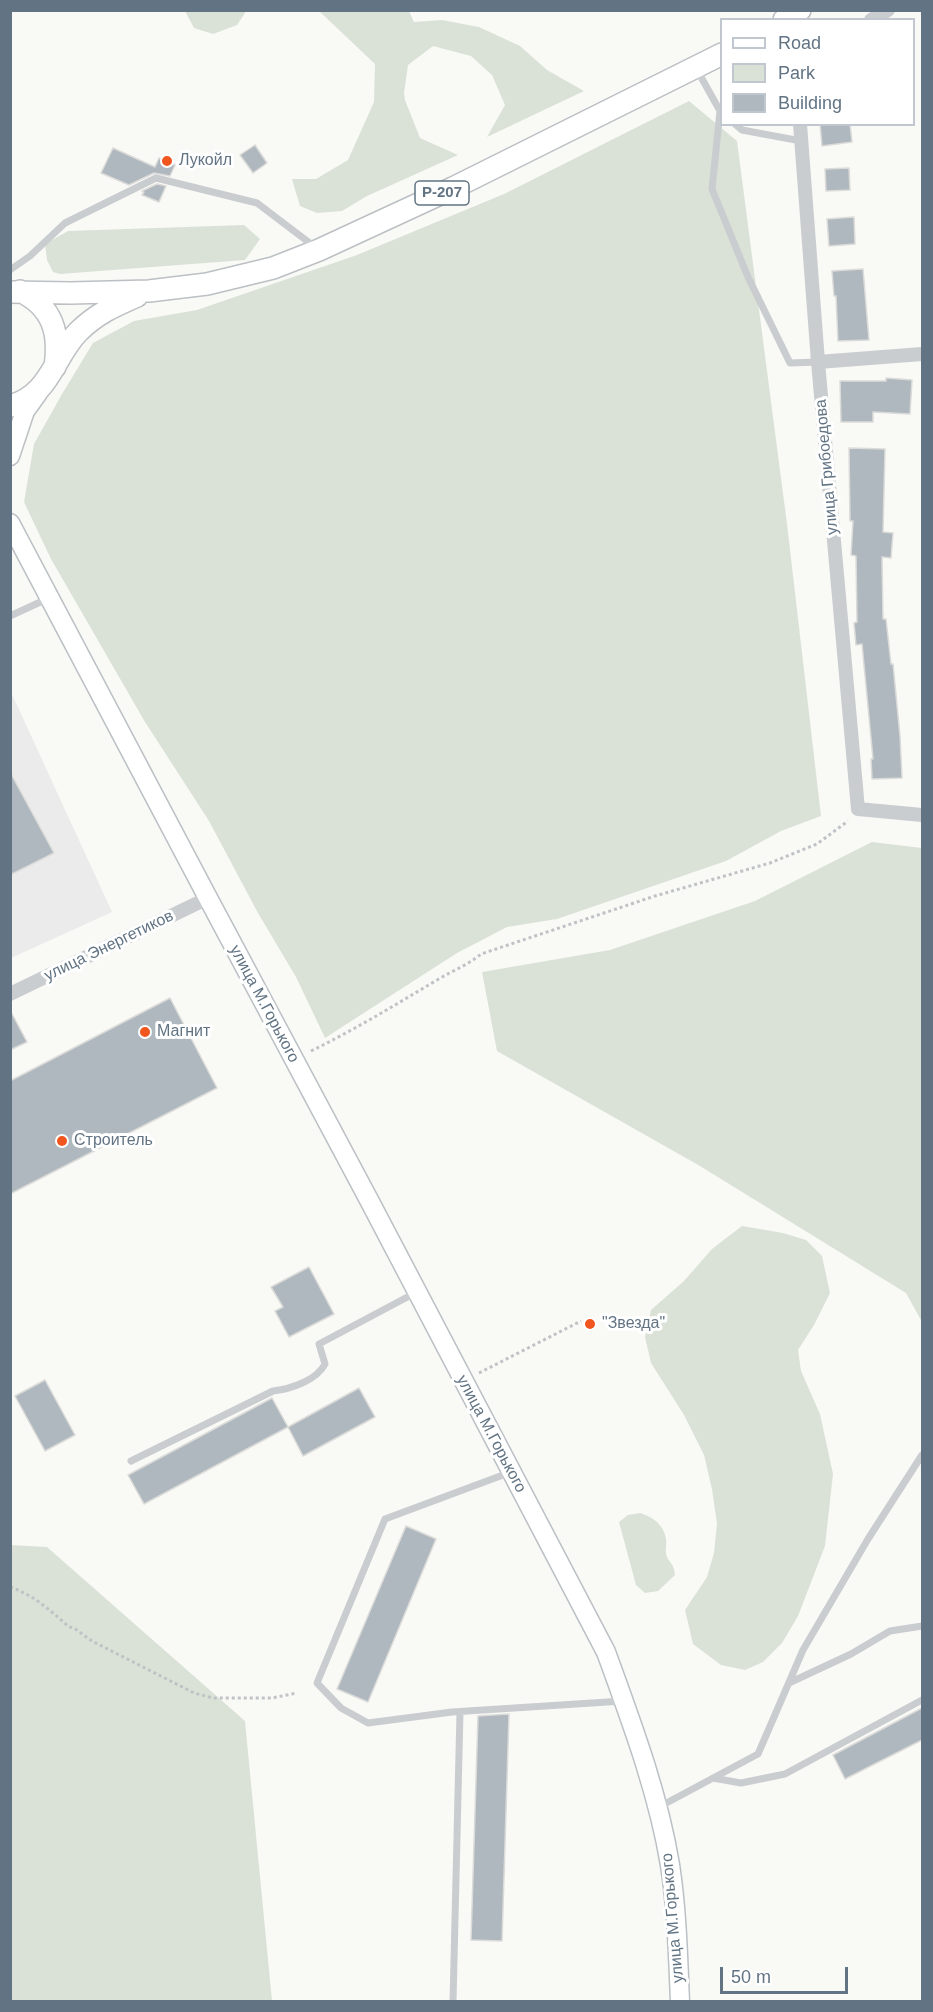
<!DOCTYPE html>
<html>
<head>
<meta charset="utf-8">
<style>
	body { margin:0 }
	#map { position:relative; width:933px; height:2012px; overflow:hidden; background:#f9f9f6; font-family:Arial,sans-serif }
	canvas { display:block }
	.frame { position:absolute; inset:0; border:12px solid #627484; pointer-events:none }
	.legend { position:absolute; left:720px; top:18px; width:195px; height:108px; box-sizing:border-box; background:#fff; border:2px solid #c0c7ce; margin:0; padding:8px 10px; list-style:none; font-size:18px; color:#627484 }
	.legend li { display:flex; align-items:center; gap:12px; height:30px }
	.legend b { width:30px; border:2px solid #c0c7ce }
	.scale { position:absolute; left:720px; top:1967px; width:128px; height:27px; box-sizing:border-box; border:3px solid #627484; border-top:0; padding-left:8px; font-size:18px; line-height:21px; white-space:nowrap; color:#627484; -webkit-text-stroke:4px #fff; paint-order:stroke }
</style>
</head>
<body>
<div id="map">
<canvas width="933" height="2012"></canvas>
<div class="frame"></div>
<ul class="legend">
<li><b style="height:8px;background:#fff"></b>Road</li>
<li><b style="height:16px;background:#dae2d7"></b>Park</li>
<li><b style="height:16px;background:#afb8be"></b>Building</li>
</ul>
<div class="scale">50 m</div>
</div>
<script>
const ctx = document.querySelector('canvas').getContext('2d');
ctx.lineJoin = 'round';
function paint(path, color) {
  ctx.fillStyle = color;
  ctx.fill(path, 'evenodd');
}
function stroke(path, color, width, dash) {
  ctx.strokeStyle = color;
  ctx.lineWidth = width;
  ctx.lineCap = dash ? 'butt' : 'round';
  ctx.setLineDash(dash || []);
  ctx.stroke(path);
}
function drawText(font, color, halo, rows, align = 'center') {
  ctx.font = font + ' Arial,sans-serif';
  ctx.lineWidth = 6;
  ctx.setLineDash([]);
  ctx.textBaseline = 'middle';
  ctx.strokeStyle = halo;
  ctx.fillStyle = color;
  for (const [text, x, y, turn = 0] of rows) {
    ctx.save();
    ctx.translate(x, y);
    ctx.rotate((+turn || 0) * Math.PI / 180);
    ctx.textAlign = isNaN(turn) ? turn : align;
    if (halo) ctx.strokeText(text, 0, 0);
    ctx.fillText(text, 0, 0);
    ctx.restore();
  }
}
const built = new Path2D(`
	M10 690 112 912 11 958H10Z`);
const green = new Path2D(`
	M245 11V13L237 25 213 34 194 28 185 11Z
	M319 11H409L414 22 442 20 479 27 520 46 547 70 584 91 487 137 505 105 492 75 471 56 433 46 408 65 404 93 405 100 420 138 458 155 367 196 342 211 317 213 300 206 292 179H316L348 160 374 102 375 64Z
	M689 101 737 141 787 524 821 816 781 831 726 861 557 919 507 927 457 953 325 1038 296 977 258 913 209 821 145 722 51 559 24 502 34 444 62 394 93 343 134 321 197 310 357 255 504 194Z
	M244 225 260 239 245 260 60 274 53 272 47 260 45 244 68 231Z
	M872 842 922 848V1322L906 1293 700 1166 497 1051 482 972 610 950 755 901Z
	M742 1226 783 1233 806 1240 822 1256 830 1293 814 1325 798 1350 801 1371 820 1414 833 1474 825 1546 798 1616 782 1643 763 1662 745 1670 721 1665 693 1644 685 1610 707 1577 714 1553 717 1524 712 1489 704 1455 684 1415 651 1363 645 1337 651 1310 684 1281 712 1249Z
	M640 1513C653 1517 664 1525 666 1539 667 1544 665 1549 666 1554 669 1564 674 1562 675 1575L658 1591 645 1593 636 1585 619 1522 628 1515Z
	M10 1545 47 1547 245 1721 272 2001H11Z`);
const building = new Path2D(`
	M820 124H850L852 142 822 146Z
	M255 145 267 163 253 173 240 155Z
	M113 148 155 167 159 158 175 165 170 176 154 173 129 185 101 173Z
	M849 168 850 190 826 191 825 169Z
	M157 184 166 186 159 202 142 195 144 192 142 191Z
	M854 217 855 244 829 246 827 219Z
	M863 269 869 340 838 341 836 296H834L832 271Z
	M886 378 912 380 910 414 873 412V422H841L840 381H886Z
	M849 448 885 449 883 532 893 533 891 558 882 557 883 619H886L891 664H893L900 736 902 778 872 779 871 759H873L862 644 856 645 854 623 857 622 856 556 851 555 853 521H850Z
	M10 772 54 853 10 875Z
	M170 998 217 1088 10 1194V1081Z
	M10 1010 27 1042 10 1050Z
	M309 1267 334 1314 289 1337 275 1311 283 1307 271 1287Z
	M45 1380 75 1435 45 1451 15 1396Z
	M359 1388 375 1417 303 1456 288 1427Z
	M272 1398 288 1427 144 1504 128 1475Z
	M406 1526 436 1539 368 1702 337 1689Z
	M922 1708V1740L845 1779 833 1755Z
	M509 1714 502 1941 471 1940 478 1716Z`);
const path = new Path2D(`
	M311 1051C354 1030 395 1005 437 980 452 971 468 965 481 954L655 896 770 863 817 844 848 821
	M479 1373 581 1321
	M10 1587C34 1595 51 1611 69 1627L74 1628 92 1641 194 1693 213 1698H272L297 1693`);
const lane = new Path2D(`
	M696 68 720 111 712 189 748 277 790 363 818 362
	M735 124 742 130 801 141
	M10 270 30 256 65 223 156 178 257 203 315 247
	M10 616 49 598
	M131 1461 273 1391C291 1389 317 1380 325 1364L319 1344 415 1293
	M511 1472 385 1519 317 1683 341 1708 368 1723 452 1712 623 1701
	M789 1683 851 1654 890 1631 922 1626
	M713 1778 741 1783 785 1774 922 1700
	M659 1807 758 1754 803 1650 868 1539 922 1455
	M453 2002 460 1712`);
const street = new Path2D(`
	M871 20 888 10
	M800 124 818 362 858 809 922 815
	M818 362 922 354
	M10 994 208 898`);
const secondary = new Path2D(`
	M10 456 25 411 38 393
	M10 523 208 898 369 1200 606 1652C631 1721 658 1792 670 1865 677 1910 678 1956 680 2002`);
const primary = new Path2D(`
	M784 20 800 10
	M20 291C53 307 60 333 55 367
	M10 292 71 293 149 291 207 284 273 268 319 250 453 188 722 54
	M10 406C50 396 54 356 78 332 96 314 114 306 137 296`);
const markers = [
	[167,161,6,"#f1561f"],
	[145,1032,6,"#f1561f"],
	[62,1141,6,"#f1561f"],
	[590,1324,6,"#f1561f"]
];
const shields = [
	[442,193,54]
];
const shieldNames = [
	["Р-207",442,193]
];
const poiNames = [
	["Лукойл",179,161],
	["Магнит",157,1032],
	["Строитель",74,1141],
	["\"Звезда\"",602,1324]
];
const streetNames = [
	["улица Грибоедова",827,467,-95],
	["улица Энергетиков",109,946,-26],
	["улица М.Горького",264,1004,62],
	["улица М.Горького",491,1434,62],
	["улица М.Горького",673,1918,-95]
];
paint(built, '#eaebea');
paint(green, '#dae2d7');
paint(building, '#afb8be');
stroke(building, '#dbdbd9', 1.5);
stroke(secondary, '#bbc0c5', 21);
stroke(primary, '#bcc0c4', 24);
stroke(path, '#c0c3c5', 3, [3, 3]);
stroke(lane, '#c9cdd0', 7);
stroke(street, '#c9cdd0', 14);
stroke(secondary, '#fff', 18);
stroke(primary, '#fff', 21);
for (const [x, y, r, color] of markers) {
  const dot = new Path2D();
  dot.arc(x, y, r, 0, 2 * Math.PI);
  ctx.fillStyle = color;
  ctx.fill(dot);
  stroke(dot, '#fff', 2);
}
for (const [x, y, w] of shields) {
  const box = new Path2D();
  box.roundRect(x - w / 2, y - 12, w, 24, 4.5);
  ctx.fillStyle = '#fff';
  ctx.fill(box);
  stroke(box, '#627484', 1.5);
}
drawText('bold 15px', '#627484', null, shieldNames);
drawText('16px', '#627484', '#fff', poiNames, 'left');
drawText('16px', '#627484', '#fff', streetNames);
</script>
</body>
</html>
